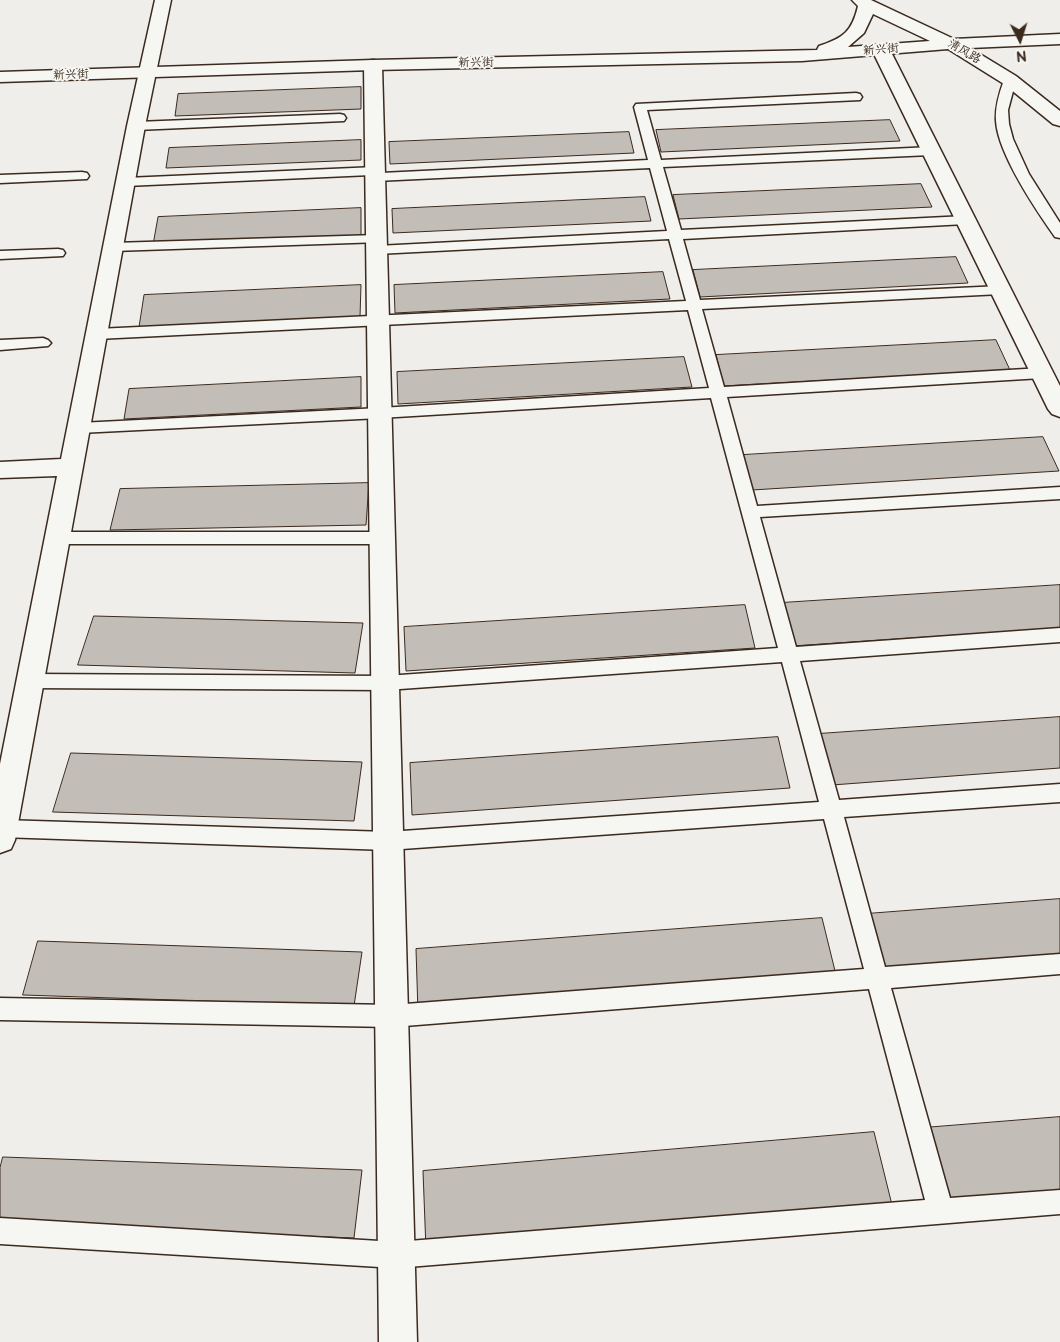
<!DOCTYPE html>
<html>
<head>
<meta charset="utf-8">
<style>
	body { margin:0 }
	#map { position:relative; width:1060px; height:1342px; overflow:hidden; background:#efeeea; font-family:"Balsamiq Sans",sans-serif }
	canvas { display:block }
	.north { position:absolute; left:995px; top:15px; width:50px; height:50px; -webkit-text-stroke:4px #f6f6f2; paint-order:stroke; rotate:175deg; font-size:14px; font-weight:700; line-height:20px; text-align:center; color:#3b2a1e }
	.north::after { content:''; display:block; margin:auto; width:18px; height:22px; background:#3b2a1e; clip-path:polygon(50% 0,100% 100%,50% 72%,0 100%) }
</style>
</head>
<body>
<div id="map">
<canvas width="1060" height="1342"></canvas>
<div class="north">N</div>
</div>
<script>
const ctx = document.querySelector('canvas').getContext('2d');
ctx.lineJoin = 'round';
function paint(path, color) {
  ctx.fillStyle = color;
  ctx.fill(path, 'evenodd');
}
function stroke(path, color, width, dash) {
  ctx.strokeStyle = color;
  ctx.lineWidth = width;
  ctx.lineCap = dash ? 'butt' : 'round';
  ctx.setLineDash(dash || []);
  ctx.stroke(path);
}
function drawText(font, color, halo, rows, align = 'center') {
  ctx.font = font + ' "Balsamiq Sans","LXGW WenKai TC",sans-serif';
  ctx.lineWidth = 4;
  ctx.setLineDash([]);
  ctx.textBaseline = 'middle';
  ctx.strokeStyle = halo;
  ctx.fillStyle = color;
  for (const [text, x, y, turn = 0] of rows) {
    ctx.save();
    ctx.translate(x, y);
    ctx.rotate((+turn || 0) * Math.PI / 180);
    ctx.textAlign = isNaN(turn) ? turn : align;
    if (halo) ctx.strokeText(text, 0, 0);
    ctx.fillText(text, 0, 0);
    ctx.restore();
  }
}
const building = new Path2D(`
	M361 87V109L175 116 178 94Z
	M890 120 900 141 661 152 656 130Z
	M629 132 634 153 390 164 389 142Z
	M361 140V160L166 168 169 148Z
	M921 184 932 207 679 219 673 195Z
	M645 197 651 221 393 233 392 209Z
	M361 208V236L153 245 158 217Z
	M956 257 968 283 700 297 693 270Z
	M663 272 670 299 395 313 394 285Z
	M361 285 360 317 139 327 144 295Z
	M996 340 1010 370 724 386 716 355Z
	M684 357 692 387 398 404 397 372Z
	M361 377V407L124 419 129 389Z
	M1043 437 1059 471 752 490 743 455Z
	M369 483 366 525 110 530 120 489Z
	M1060 585V628L793 646 781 603Z
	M745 605 755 648 406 671 404 627Z
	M94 616 363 623 355 673 78 665Z
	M1060 717V768L832 785 818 734Z
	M778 737 790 788 412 815 410 763Z
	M71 753 362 762 354 821 53 812Z
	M1060 899V962L883 976 866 914Z
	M822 918 837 979 418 1013 416 949Z
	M38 941 362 952 354 1006 23 995Z
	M1060 1117V1194L944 1204 923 1128Z
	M874 1132 893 1209 426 1250 423 1171Z
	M3 1157 362 1170 354 1238 0 1224V1168Z`);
const service = new Path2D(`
	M1010 76 1016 80 1008 110 1009 124 1013 139 1029 174 1060 223V238L1055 237C1036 210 998 154 996 121 995 107 999 94 1004 80Z
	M856 93 860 94 862 97 860 100 647 110 661 160 931 147 937 151 931 155 663 167 681 230 966 216 973 220 966 224 683 239 700 300 1001 286 1006 287 1008 290 1006 293 1001 294 702 309 724 387 1042 368 1047 369 1050 373 1047 377 1042 378 727 397 757 506 1060 487V499L760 517 796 647 1060 628V642L800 661 839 800 1060 784V802L844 817 885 967 1060 954V974L891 988 950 1198 1060 1190V1214L396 1268 0 1244V1218L396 1242 925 1200 869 989 392 1027 0 1020V998L392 1005 864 969 824 819 388 850 0 837V821L2 820 388 832 819 802 782 662 386 690 30 688 23 686 21 681 23 676 30 674 386 676 778 648 711 398 380 418 79 433 73 432 71 428 73 424 79 423 380 408 709 388 688 310 97 339 92 337 90 334 92 331 97 329 686 301 669 239 377 254 370 250 377 246 667 231 650 168 376 181 371 180 369 177 371 175 126 186 119 182 126 178 376 167 381 168V173L648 160 634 107 636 104Z
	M340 114 344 115 346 118 344 121 136 130 130 126 136 122Z
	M82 172 87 173 89 176 87 179 0 183V175Z
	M377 235 382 236 384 239 382 242 113 251 106 247 113 243Z
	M58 249 63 250 65 253 63 256 0 259V251Z
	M43 338 48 340 51 343 48 346 0 350V340Z
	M58 532H383L389 534 392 538 389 542 383 544H58L52 542 49 538 52 534Z`);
const minor = new Path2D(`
	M155 0H171L145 126 15 840 11 849 0 853V764L57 476 0 478V462L61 459 127 126Z
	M881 45 887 46 890 50 1060 386V417L1052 414 1048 409 872 50 875 46Z
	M373 60 379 61 382 65 417 1342H379L364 65 367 61Z`);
const tertiary = new Path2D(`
	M852 0H871L954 39 1060 34V44L970 48 1016 76 1060 111V126L1053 124 1004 84 948 49 802 61 373 70 0 82V72L373 60 817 50 819 46C843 38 852 32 858 6ZM873 14 930 41 848 47 864 33Z`);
const farStreetnames = [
	["新兴街",881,50,-5],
	["清风路",964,52,30],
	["新兴街",476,63,-1],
	["新兴街",71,75,-2]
];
paint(building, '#c2bdb7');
stroke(building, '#3b2a1e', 1);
stroke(service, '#3b2a1e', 3);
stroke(minor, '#3b2a1e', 3);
stroke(tertiary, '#3b2a1e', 3);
paint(service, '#f6f6f2');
paint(minor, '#f6f6f2');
paint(tertiary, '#f6f6f2');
drawText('12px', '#3b2a1e', '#f6f6f2', farStreetnames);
</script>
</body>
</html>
